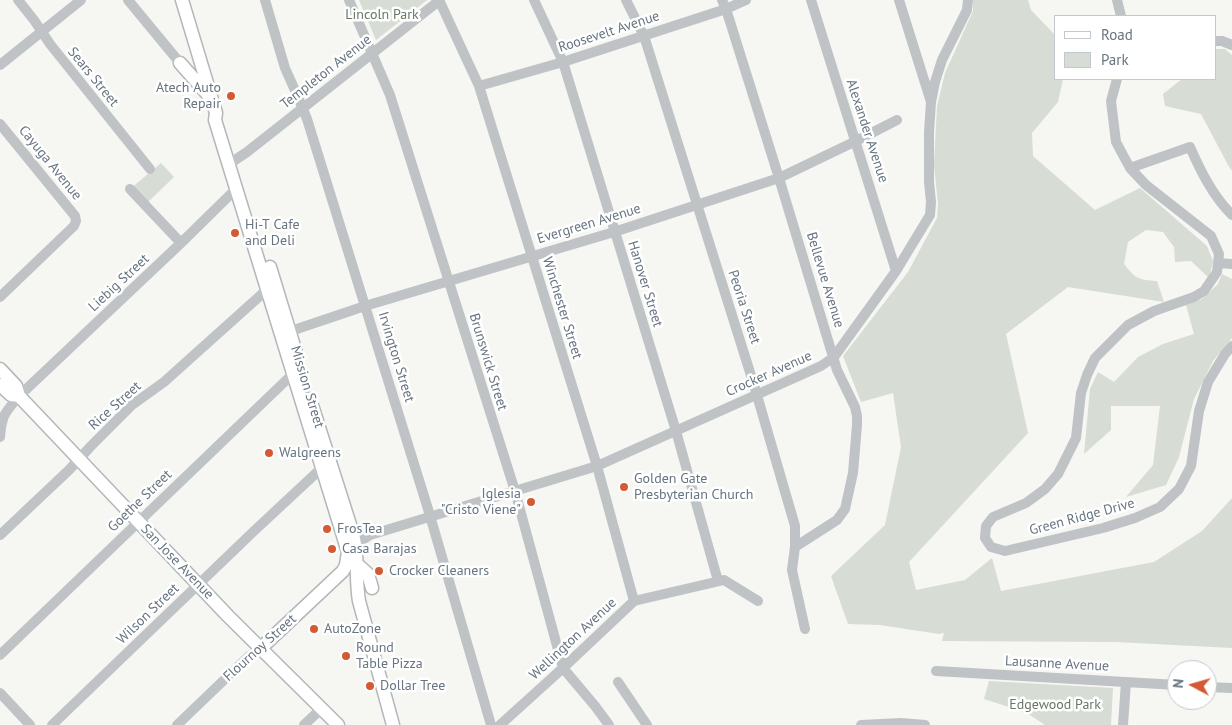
<!DOCTYPE html>
<html>
<head>
<meta charset="utf-8">
<style>
	body { margin:0 }
	#map { position:relative; width:1232px; height:725px; overflow:hidden; background:#f6f6f3; font-family:"PT Sans",sans-serif }
	canvas { display:block }
	.legend { position:absolute; left:1054px; top:15px; width:162px; height:65px; box-sizing:border-box; background:#fff; border:1px solid #c2c8cd; margin:0; padding:6px 9px; list-style:none; font-size:15px; color:#677581 }
	.legend li { display:flex; align-items:center; gap:10px; height:25px }
	.legend b { width:25px; border:1px solid #c2c8cd }
	.north { position:absolute; left:1167px; top:660px; width:50px; height:50px; box-sizing:border-box; background:#fff; border:1px solid #c2c8cd; border-radius:50%; rotate:276deg; font-size:14px; font-weight:700; line-height:20px; text-align:center; color:#677581 }
	.north::after { content:''; display:block; margin:auto; width:18px; height:22px; background:#d55a33; clip-path:polygon(50% 0,100% 100%,50% 72%,0 100%) }
</style>
</head>
<body>
<div id="map">
<canvas width="1232" height="725"></canvas>
<ul class="legend">
<li><b style="height:6px;background:#fff"></b>Road</li>
<li><b style="height:14px;background:#d7dcd4"></b>Park</li>
</ul>
<div class="north">N</div>
</div>
<script>
const ctx = document.querySelector('canvas').getContext('2d');
ctx.lineJoin = 'round';
function paint(path, color) {
  ctx.fillStyle = color;
  ctx.fill(path, 'evenodd');
}
function stroke(path, color, width, dash) {
  ctx.strokeStyle = color;
  ctx.lineWidth = width;
  ctx.lineCap = dash ? 'butt' : 'round';
  ctx.setLineDash(dash || []);
  ctx.stroke(path);
}
function drawText(font, color, halo, rows, align = 'center') {
  ctx.font = font + ' "PT Sans",sans-serif';
  ctx.lineWidth = 5;
  ctx.setLineDash([]);
  ctx.textBaseline = 'middle';
  ctx.strokeStyle = halo;
  ctx.fillStyle = color;
  for (const [text, x, y, turn = 0] of rows) {
    ctx.save();
    ctx.translate(x, y);
    ctx.rotate((+turn || 0) * Math.PI / 180);
    ctx.textAlign = isNaN(turn) ? turn : align;
    if (halo) ctx.strokeText(text, 0, 0);
    ctx.fillText(text, 0, 0);
    ctx.restore();
  }
}
const green = new Path2D(`
	M359 0H427L376 40Z
	M973 0H1028L1031 10 1056 36V79H1063L1058 102 1032 133 1033 156 1095 210 1140 188 1207 246 1213 261 1209 278 1191 261 1175 262 1174 247 1163 232 1146 230 1128 242 1124 264C1135 278 1138 280 1157 281L1164 302 1068 287 1006 334 1028 433 909 562 916 590 965 580 992 558 1001 591 1154 562 1202 531 1232 498V648L1116 642 942 641 944 633 939 634 880 625 848 624 831 576 885 525 901 447 893 393 861 402 843 356 908 272 937 218 938 204 934 165 937 106 945 73 973 11Z
	M1216 49H1225L1232 55V171L1228 165 1201 114 1165 106 1163 94 1182 79H1216Z
	M161 163 174 177 145 205 130 189Z
	M1222 274 1232 279V338L1213 361 1194 399 1179 457 1166 485 1126 497 1153 465 1160 406H1111V430L1084 454 1090 389 1098 372 1114 382 1138 357 1163 344 1194 334 1186 305 1202 299 1218 284Z
	M989 681 1113 688 1111 725H1045L1030 715 1015 709 984 699Z`);
const minor = new Path2D(`
	M18 0 34 20 50 44 150 169
	M128 0 180 63
	M265 0 285 68 298 97 307 119 428 509 491 725
	M349 0 390 95 515 491 563 668 595 706 609 725
	M439 0 479 86 597 466 634 601
	M534 0 563 62 676 431 718 581
	M626 0 644 36 754 385 795 526V547L792 570 805 629
	M722 0 726 9 779 178 837 370 855 407 857 416V425L853 473 845 509 837 520 795 547
	M811 0 896 271
	M899 0 931 102
	M1117 0 1121 16
	M1216 41H1222L1232 45
	M0 65 81 0
	M1117 79 1111 101 1116 142 1130 168 1146 185 1211 236 1219 254 1217 272 1204 291 1194 297 1154 311 1128 325 1095 358 1087 375 1081 393 1076 438 1058 474 1045 489 1026 503 993 517 986 526 985 538 991 547 1005 551 1103 528 1135 518 1160 507 1179 489 1191 466 1199 411 1208 382 1225 354 1232 346
	M479 86 563 62 726 9 746 0
	M0 124 75 216 76 221 74 226 0 297
	M229 164 247 152 440 0
	M1130 168 1190 147C1201 172 1213 196 1232 215
	M130 189 181 243
	M1218 263 1232 264
	M282 334 365 306 614 232 779 178 856 141 897 120
	M0 437C2 414 5 413 19 396L181 243 237 188
	M0 535 69 470 91 446 132 405 164 382 271 286
	M350 549 356 544 370 535 597 466 821 366 834 357 896 271 930 215 931 202 929 182V132L931 102 935 82 942 60 967 10 968 0
	M0 655 300 367
	M936 671 1177 685
	M618 682 647 725
	M1207 687 1232 688
	M0 693 30 725
	M52 725 254 531 327 463
	M177 725 248 657 260 649
	M304 725 321 709
	M500 725 563 668 634 601 724 580 758 601
	M861 725 901 723 925 725
	M1123 725 1126 682`);
const major = new Path2D(`
	M182 0 216 113 215 120 348 552 346 565 343 571 260 649
	M180 63 210 97
	M270 267 297 356
	M0 369 16 386 19 396 228 616 338 725
	M0 385 11 395 19 396
	M310 399 353 534C359 556 355 578 359 601L393 725
	M357 564 368 574 372 588`);
const markers = [
	[231,96,5,"#d55a33"],
	[235,233,5,"#d55a33"],
	[269,453,5,"#d55a33"],
	[624,487,5,"#d55a33"],
	[531,502,5,"#d55a33"],
	[327,529,5,"#d55a33"],
	[332,549,5,"#d55a33"],
	[379,571,5,"#d55a33"],
	[314,629,5,"#d55a33"],
	[346,656,5,"#d55a33"],
	[370,686,5,"#d55a33"]
];
const parkNames = [
	["Lincoln Park",382,15],
	["Edgewood Park",1055,705]
];
const streetNames = [
	["Roosevelt Avenue",609,32,-18],
	["Templeton Avenue",326,72,-38],
	["Sears Street",93,77,51],
	["Alexander Avenue",867,131,72],
	["Cayuga Avenue",50,163,51],
	["Evergreen Avenue",589,224,-17],
	["Bellevue Avenue",825,280,73],
	["Liebig Street",119,283,-43],
	["Hanover Street",645,284,73],
	["Peoria Street",744,307,72],
	["Winchester Street",562,308,73],
	["Irvington Street",396,357,73],
	["Brunswick Street",488,362,73],
	["Crocker Avenue",769,374,-24],
	["Mission Street",307,387,73],
	["Rice Street",115,406,-42],
	["Goethe Street",140,501,-44],
	["Green Ridge Drive",1082,517,-15],
	["San Jose Avenue",177,562,46],
	["Wilson Street",148,614,-44],
	["Wellington Avenue",573,639,-43],
	["Flournoy Street",260,648,-42],
	["Lausanne Avenue",1057,664,3]
];
const poiNames = [
	["Atech Auto",221,88,"right"],
	["Repair",221,104,"right"],
	["Hi-T Cafe",245,225],
	["and Deli",245,241],
	["Walgreens",279,453],
	["Golden Gate",634,479],
	["Presbyterian Church",634,495],
	["Iglesia",521,494,"right"],
	["\"Cristo Viene\"",521,510,"right"],
	["FrosTea",337,529],
	["Casa Barajas",342,549],
	["Crocker Cleaners",389,571],
	["AutoZone",324,629],
	["Round",356,648],
	["Table Pizza",356,664],
	["Dollar Tree",380,686]
];
paint(green, '#d7dcd4');
stroke(major, '#b3b7ba', 15);
stroke(minor, '#bfc3c6', 10);
stroke(major, '#fff', 12);
for (const [x, y, r, color] of markers) {
  const dot = new Path2D();
  dot.arc(x, y, r, 0, 2 * Math.PI);
  ctx.fillStyle = color;
  ctx.fill(dot);
  stroke(dot, '#fff', 2);
}
drawText('14px', '#697965', '#fff', parkNames);
drawText('14px', '#677581', '#fff', streetNames);
drawText('14px', '#677581', '#fff', poiNames, 'left');
</script>
</body>
</html>
